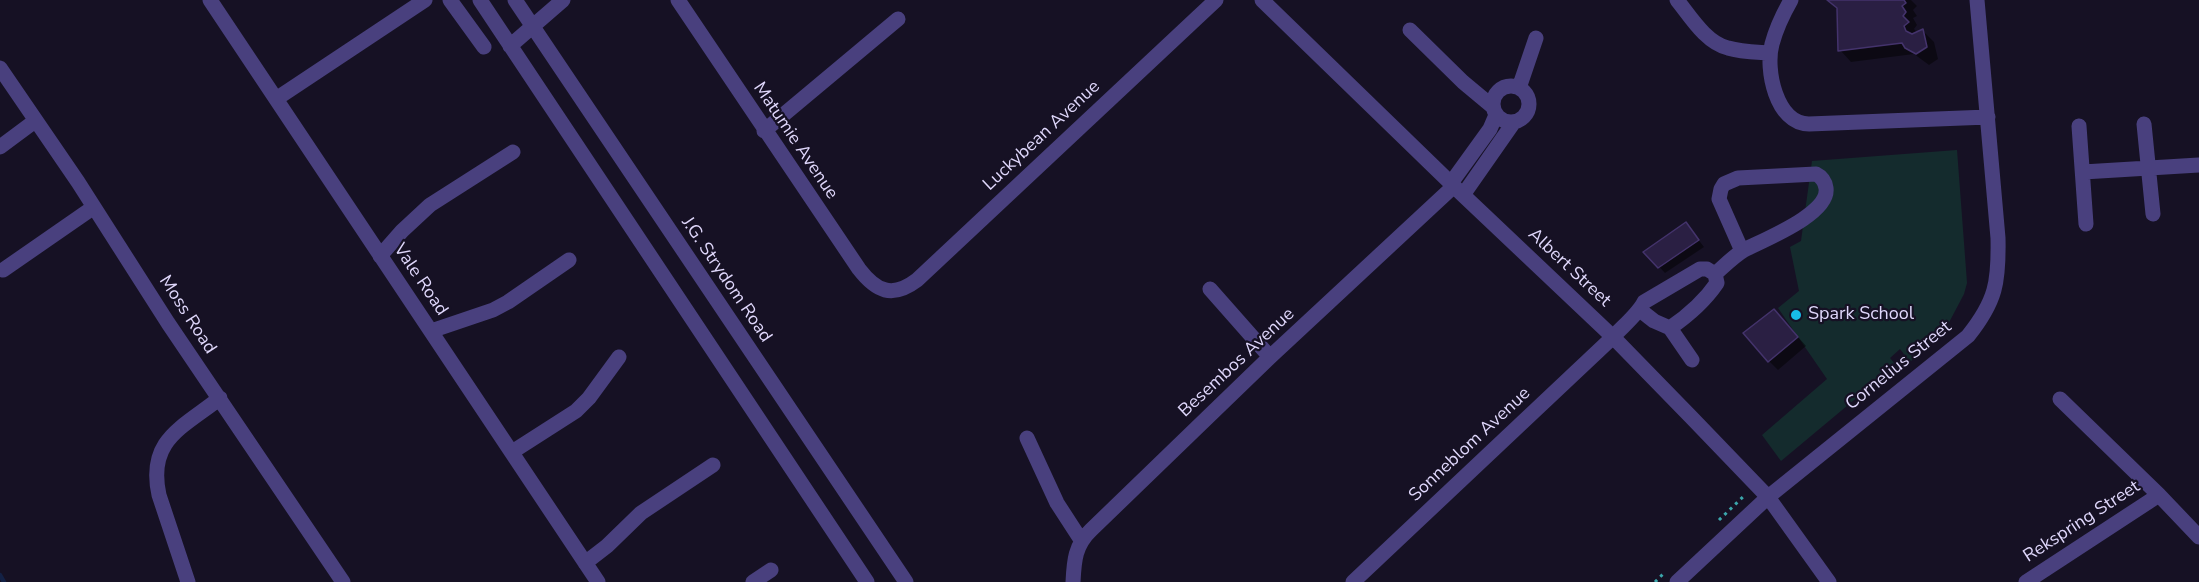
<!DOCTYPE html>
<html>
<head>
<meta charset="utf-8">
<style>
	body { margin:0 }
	canvas { display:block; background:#161124 }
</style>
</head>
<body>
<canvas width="2199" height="582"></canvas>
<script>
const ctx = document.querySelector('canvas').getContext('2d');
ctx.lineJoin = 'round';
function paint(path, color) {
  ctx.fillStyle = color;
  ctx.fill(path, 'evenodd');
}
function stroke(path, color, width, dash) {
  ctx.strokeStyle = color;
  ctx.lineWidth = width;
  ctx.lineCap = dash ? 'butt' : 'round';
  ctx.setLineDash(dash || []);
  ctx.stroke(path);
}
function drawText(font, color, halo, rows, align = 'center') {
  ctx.font = font + ' "Nunito Sans",sans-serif';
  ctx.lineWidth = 4.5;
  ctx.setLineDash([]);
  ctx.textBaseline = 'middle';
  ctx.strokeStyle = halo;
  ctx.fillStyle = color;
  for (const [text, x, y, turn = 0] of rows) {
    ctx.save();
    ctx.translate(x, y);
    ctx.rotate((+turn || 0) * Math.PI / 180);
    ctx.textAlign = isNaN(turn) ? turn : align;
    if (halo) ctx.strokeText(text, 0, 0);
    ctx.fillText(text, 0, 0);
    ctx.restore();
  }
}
const green = new Path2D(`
	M1957 150 1967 283 1964 294 1945 330 1910 362 1900 349 1890 358 1896 365 1781 461 1762 435 1827 379 1778 308 1799 291 1790 247 1801 241 1812 161Z`);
const shadow = new Path2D(`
	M1828 0H1911L1917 6 1913 10 1917 16 1913 18 1917 25 1914 29 1918 33 1923 31 1934 42 1938 59 1929 65 1914 54 1851 62 1840 50 1838 10Z
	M1691 230 1704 247 1665 273 1645 252Z
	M1783 320 1806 346 1778 370 1769 361Z`);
const stream = new Path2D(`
	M0 575 4 582`);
const building = new Path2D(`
	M1827 0H1904L1906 3 1902 6 1906 12 1903 16 1909 22 1904 26 1906 31 1912 34 1923 29 1927 47 1916 54 1905 48 1902 43 1838 51 1837 8Z
	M1686 222 1699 240 1658 268 1643 252Z
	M1774 309 1798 337 1768 362 1743 333Z`);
const path = new Path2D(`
	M1719 520 1746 494
	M1655 582 1664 573`);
const minor = new Path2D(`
	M210 0 598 582
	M450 0 484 47
	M480 0 867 582
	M515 0 906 582
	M678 0 859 269C876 291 892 299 917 280L1216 0
	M1262 0 1463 195 1613 337 1692 418 1768 497 1829 582
	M1677 0C1690 16 1706 43 1728 48 1741 52 1756 52 1770 53
	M1791 0C1783 14 1776 29 1772 44 1765 69 1776 124 1809 124L1988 117
	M1410 30 1463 82 1493 107
	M510 46 563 0
	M0 68 78 182 168 323 343 582
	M1493 104a18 18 0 1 1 36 0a18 18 0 1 1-36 0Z
	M1519 88 1536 38
	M276 99 425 0
	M2144 124 2153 214
	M2079 126 2086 224
	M764 131 898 19
	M0 147 35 121
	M2083 172 2199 165
	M1451 183 1490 129 1496 115
	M1463 195 1514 122
	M380 256 402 231 430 205 513 152
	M3 270 94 207
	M1715 274C1724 266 1734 256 1744 250 1763 240 1830 214 1826 188 1825 181 1822 177 1816 174L1738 178 1724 184 1721 189 1719 199 1742 251
	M1210 289 1270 357
	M1640 310 1654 321 1670 328 1692 360
	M1670 328C1689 315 1704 302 1717 283L1715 274
	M431 331 493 310 508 302 569 260
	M2060 399 2159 495 2199 537
	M1027 438 1057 503 1081 540
	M512 452 576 411 589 398 619 357
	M585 563 607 546 641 513 713 465
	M188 582 159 495C147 440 182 428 220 398
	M753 582 771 570
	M1073 582C1074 561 1075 545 1091 530L1270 357 1454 186
	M1353 582 1613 337C1623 326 1638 314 1644 302L1700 269H1707L1715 274
	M1677 582 1768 497 1968 336C1996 301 1999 282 1998 238L1977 0
	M2026 582 2159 495`);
const markers = [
	[1796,315,6,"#17bde8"]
];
const streetNames = [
	["Luckybean Avenue",1042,136,-43],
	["Matumie Avenue",795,141,56],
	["Albert Street",1569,268,43],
	["Vale Road",420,280,56],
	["J.G. Strydom Road",726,280,56],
	["Moss Road",187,315,57],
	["Besembos Avenue",1237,363,-43],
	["Cornelius Street",1899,366,-39],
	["Sonneblom Avenue",1470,445,-43],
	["Rekspring Street",2082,522,-33]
];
const poiNames = [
	["Spark School",1808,315]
];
paint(green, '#142b2d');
paint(shadow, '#0007');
stroke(stream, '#132145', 4.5);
paint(building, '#2a1f43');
stroke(building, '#44336c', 1.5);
stroke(path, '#3ba6ab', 3, [3, 4.5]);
stroke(minor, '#49407e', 15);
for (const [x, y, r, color] of markers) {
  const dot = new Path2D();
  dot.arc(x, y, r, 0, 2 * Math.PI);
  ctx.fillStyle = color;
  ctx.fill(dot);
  stroke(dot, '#161124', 2);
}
drawText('18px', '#dfd7fb', '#161124', streetNames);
drawText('18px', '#dfd7fb', '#161124', poiNames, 'left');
</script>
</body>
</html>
